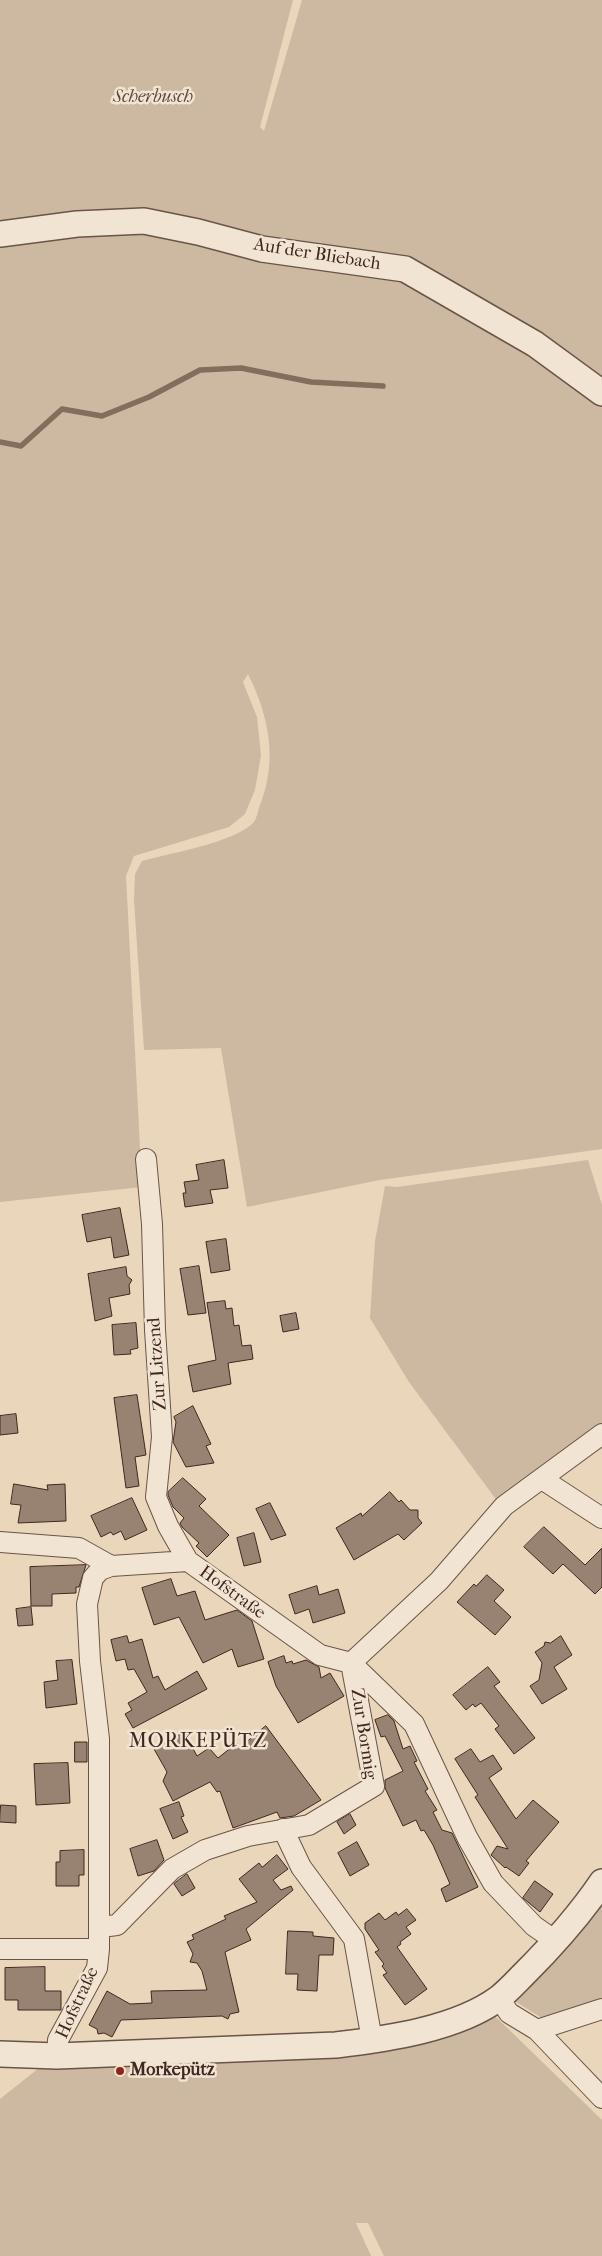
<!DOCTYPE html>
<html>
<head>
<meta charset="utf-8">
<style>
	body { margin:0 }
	canvas { display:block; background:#ead6bb }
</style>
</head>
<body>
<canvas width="602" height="2256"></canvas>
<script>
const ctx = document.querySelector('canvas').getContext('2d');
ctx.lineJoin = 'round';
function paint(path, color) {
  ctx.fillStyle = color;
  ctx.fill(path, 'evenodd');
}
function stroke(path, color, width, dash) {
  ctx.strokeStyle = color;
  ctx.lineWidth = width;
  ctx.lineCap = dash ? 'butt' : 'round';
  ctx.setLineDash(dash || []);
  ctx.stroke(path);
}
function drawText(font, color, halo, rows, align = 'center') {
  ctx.font = font + ' "IM FELL French Canon",serif';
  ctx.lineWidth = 5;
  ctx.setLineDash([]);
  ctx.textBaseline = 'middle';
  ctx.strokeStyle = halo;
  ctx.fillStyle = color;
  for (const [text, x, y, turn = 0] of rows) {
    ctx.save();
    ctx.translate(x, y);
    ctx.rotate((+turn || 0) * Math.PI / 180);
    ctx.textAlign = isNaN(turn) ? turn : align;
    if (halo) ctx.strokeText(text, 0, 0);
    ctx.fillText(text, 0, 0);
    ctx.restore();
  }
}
const green = new Path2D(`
	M0 0H293L260 127 264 131 302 0H602V1149L380 1180 247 1207 221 1048 144 1050 134 900 135 874 142 861C170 853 233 843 253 823 257 819 258 810 260 805 278 760 269 716 248 674L243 682 257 717 261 755 255 790 245 814 229 827 134 856 126 876 142 1187 0 1202Z
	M588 1160 602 1205V1426L498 1502 409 1382 370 1318 375 1241 385 1186 397 1187Z
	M602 1902V2001L550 2023 513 2000 566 1948Z
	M488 2013 497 2018 602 2120V2256H384L368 2223H356L371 2256H0V2099L44 2064 348 2056Z`);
const stream = new Path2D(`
	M0 442 21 446 62 409 102 416 149 397 200 370 241 368 311 382 383 386`);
const building = new Path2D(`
	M224 1160 228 1188 210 1190 213 1203 185 1207 183 1193H186L184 1182 199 1180 196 1165Z
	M120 1208 129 1255 114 1258 111 1237 87 1242 82 1215Z
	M226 1239 230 1270 211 1273 206 1242Z
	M199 1266 206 1313 188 1315 180 1269Z
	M126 1267 127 1276 132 1280 129 1285 130 1294 109 1298 112 1316 95 1321 88 1274Z
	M225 1301 226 1309 232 1308 234 1326 239 1325 242 1346 251 1345 253 1359 228 1363 231 1384 193 1392 188 1366 216 1360 207 1303Z
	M296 1313 299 1329 283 1332 280 1316Z
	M136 1323 138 1348 130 1350 131 1354 114 1355 112 1325Z
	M137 1395 146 1455 135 1457 139 1486 126 1488 114 1398Z
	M193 1406 211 1444 206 1446 214 1463 186 1467 173 1442 176 1422 174 1417Z
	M16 1414 18 1433 0 1435V1416Z
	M183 1478 206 1499 199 1506 229 1535 207 1557 196 1546 199 1543 182 1527 180 1523 184 1518 173 1507 168 1495V1492Z
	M14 1484 48 1490 47 1485 65 1484 66 1521 18 1523 21 1505 11 1504Z
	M390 1492 399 1502 401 1500 410 1510H418V1518L422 1523 404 1540 398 1534 354 1560 336 1528 361 1513 362 1516Z
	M132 1498 147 1530 125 1540 121 1531 113 1535 111 1532 101 1537 91 1516Z
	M270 1503 286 1535 271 1540 256 1509Z
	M544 1527 585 1565 602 1548V1587L595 1594 563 1564 553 1574 524 1547Z
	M254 1533 261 1562 244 1566 237 1538Z
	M86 1565 79 1587H76V1593L52 1594V1606H31L30 1567Z
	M487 1575 504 1590 494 1601 511 1617 495 1635 457 1602 474 1584 476 1586Z
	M171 1579 177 1596 195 1591 205 1620 237 1610 252 1621 264 1659 238 1667 232 1649 203 1663 179 1617 154 1625 142 1588Z
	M317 1586 319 1595 338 1589 345 1613 313 1623 309 1609 295 1614 289 1595Z
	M31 1607 33 1625 18 1626 16 1609Z
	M127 1636 129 1643 142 1639 153 1678 158 1676 165 1690 197 1671 207 1689 133 1728 125 1714 132 1710 128 1703 147 1692 134 1669 128 1670 125 1659 116 1661 111 1640Z
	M561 1636 572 1655 554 1667 567 1689 542 1704 530 1686 539 1680 542 1663 535 1652 544 1646 545 1642 550 1643Z
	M284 1656 286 1663 292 1661 293 1664 306 1660 319 1667 321 1678 330 1673 344 1696 298 1723 276 1686 268 1662Z
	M72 1660 77 1704 46 1708 44 1682 58 1680 56 1661Z
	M488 1667 500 1682 494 1686 535 1738 514 1754 495 1729 499 1726 481 1703 475 1707 473 1704 466 1710 453 1695Z
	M388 1715 394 1721 403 1749 410 1746 417 1761 414 1762 428 1789 425 1791 437 1810 433 1812 442 1830 452 1833 478 1887 446 1902 441 1889 450 1884 433 1845 424 1830 421 1831 416 1820 403 1826 385 1788V1780L403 1771 385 1736 381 1737 375 1720Z
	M266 1726 321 1800 294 1816 280 1818 277 1812 233 1828 220 1791 217 1792 210 1782 173 1801 163 1781 167 1772 154 1749 184 1732 197 1756 209 1748 218 1758 237 1743 240 1747Z
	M75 1742H87V1762H75Z
	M471 1749 480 1762 493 1755 502 1769 489 1778 516 1819 533 1800 559 1822 526 1861 529 1863 519 1876 506 1867 505 1868 491 1855 497 1846 508 1849 475 1797 478 1795 455 1759Z
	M68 1763 70 1803 36 1805 34 1764Z
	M179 1802 184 1816 181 1817 188 1832 173 1839 160 1809Z
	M1 1805 16 1806V1823L0 1822Z
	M350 1814 356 1825 344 1834 337 1822Z
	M157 1840 164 1860 154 1871 138 1876 130 1849Z
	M357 1842 369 1865 350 1876 338 1853Z
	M84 1850V1875H79V1886H56V1862H60V1851Z
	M277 1855 288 1869 273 1880 281 1890 291 1886 293 1890 246 1929 251 1940 225 1952 239 2012 230 2014 228 2019 222 2016 121 2020 112 2037 104 2033 98 2034 97 2029 89 2025 107 1991 130 2004 152 2003 151 1991 207 1990 202 1971 197 1963 190 1962 193 1954 187 1942 194 1939 192 1935 226 1919 224 1916 257 1902 239 1879 259 1863 262 1867Z
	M187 1874 195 1888 182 1896 174 1884Z
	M535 1881 553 1894 540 1912 523 1898Z
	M407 1909 416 1920 406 1927 411 1934 400 1942 401 1944 397 1947 427 1989 405 2005 383 1975 387 1973 382 1966 384 1964 375 1952 379 1950 365 1929V1923L379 1913 385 1920 396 1912 398 1915Z
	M288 1931 313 1932V1936L334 1938 333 1955H319L317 1991 297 1990 298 1974H286Z
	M45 1967V1991H61V2010H18V2000H5V1968Z`);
const minor = new Path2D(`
	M146 1159 152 1224 155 1330 162 1437 156 1497 168 1526 188 1561
	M542 1479 602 1518
	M0 1542 79 1548 111 1566
	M283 1829 301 1867 354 1939 372 2040
	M101 1927 117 1925 172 1869 205 1850 248 1836 309 1825 374 1786 351 1663 439 1581 504 1506 602 1434
	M0 1949H99
	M499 1998 509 2013 537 2030 602 2098
	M537 2030 602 2009
	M57 2056 58 2040 97 1968 99 1949V1739L90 1661 87 1604 93 1578 100 1570 111 1566 188 1561 320 1655 351 1663 414 1724 467 1837 493 1883 534 1926 557 1942`);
const tertiary = new Path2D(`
	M0 234 77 224 144 221 198 232 262 249 405 269 535 344 602 393
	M0 2054 57 2056 336 2045C387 2039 457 2029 499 1998 508 1991 516 1982 524 1974 553 1945 579 1916 602 1882`);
const markers = [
	[120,2071,5,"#8f2418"]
];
const parkNames = [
	["Scherbusch",153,98]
];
const streetNames = [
	["Auf der Bliebach",317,255,9],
	["Zur Litzend",158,1364,-94],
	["Hofstraße",232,1593,36],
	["Zur Bormig",363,1734,81],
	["Hofstraße",78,2003,-65]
];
const poiNames = [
	["Morkepütz",130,2071]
];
const quarterNames = [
	["MORKEPÜTZ",198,1742]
];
paint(green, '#cdb8a1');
stroke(stream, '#836d5d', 5.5);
paint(building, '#988271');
stroke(building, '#402820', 1);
stroke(minor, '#6a5447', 22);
stroke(tertiary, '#6a5447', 28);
stroke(minor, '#f1e4d3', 20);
stroke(tertiary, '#f1e4d3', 25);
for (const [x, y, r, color] of markers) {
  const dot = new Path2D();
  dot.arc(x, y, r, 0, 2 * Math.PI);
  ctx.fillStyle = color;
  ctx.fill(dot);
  stroke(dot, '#f1e4d3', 2);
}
drawText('italic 18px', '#5c453a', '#f1e4d3', parkNames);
drawText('18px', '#402820', '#f1e4d3', streetNames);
drawText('bold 18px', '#402820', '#f1e4d3', poiNames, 'left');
ctx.letterSpacing = '1px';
drawText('20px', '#402820', '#f1e4d3', quarterNames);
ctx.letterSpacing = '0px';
</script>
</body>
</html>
